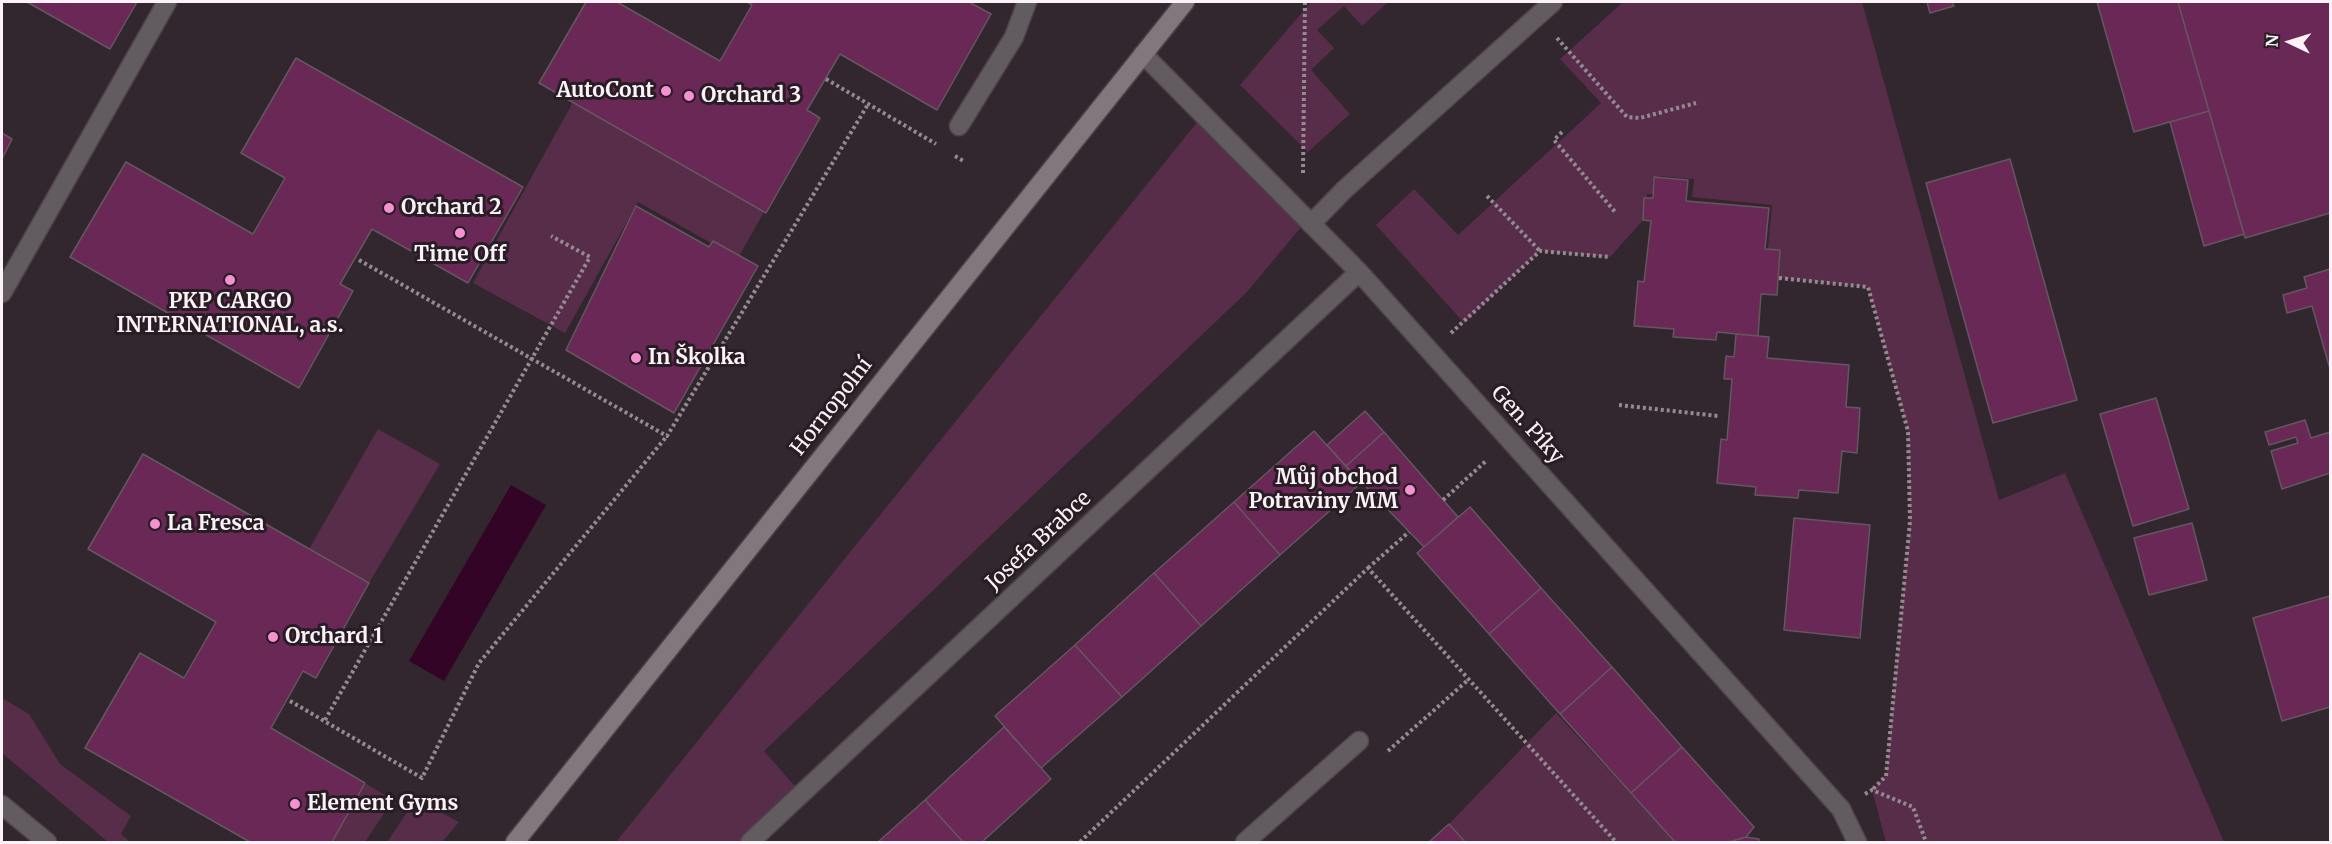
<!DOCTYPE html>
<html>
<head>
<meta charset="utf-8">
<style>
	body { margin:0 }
	#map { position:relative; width:2332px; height:844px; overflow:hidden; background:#32272e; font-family:Merriweather,serif }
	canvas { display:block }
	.frame { position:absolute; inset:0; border:3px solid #faf2f6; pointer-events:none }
	.north { position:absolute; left:2260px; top:12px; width:60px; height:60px; -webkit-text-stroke:4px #281d24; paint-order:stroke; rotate:274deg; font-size:16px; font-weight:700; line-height:24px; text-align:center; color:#faf2f6 }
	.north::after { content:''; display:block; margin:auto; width:21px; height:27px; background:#faf2f6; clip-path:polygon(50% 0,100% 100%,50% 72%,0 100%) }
</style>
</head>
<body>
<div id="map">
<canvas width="2332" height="844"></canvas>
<div class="frame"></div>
<div class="north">N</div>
</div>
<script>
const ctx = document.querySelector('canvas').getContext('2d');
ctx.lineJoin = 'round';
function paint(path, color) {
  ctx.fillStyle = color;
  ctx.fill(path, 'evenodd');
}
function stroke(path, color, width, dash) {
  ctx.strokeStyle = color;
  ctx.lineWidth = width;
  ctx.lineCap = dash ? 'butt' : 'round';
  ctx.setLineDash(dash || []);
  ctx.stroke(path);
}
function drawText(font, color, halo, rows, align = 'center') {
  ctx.font = font + ' Merriweather,serif';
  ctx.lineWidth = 6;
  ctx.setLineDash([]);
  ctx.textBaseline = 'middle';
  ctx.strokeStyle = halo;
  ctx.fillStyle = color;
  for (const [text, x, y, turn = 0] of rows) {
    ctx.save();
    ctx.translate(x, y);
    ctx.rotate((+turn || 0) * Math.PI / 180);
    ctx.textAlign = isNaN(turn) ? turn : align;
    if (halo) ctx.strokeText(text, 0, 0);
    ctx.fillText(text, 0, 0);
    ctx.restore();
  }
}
const green = new Path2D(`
	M1311 2H1388L1362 26 1344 6 1317 30 1334 48 1311 70 1350 114 1308 152 1240 85Z
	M1623 2H1862L1999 500 2065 473 2224 842H1886L1872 790 1886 775 1910 521 1908 431 1868 287 1779 278 1780 251 1768 249 1772 205 1692 197 1694 179 1659 176 1657 194H1647L1645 218 1610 257 1540 251 1464 323 1376 225 1414 189 1458 235 1601 103 1560 59Z
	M573 102 764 212 738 258 638 202 565 333 473 283Z
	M1203 115 1307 220 1247 292 764 751 801 793 750 842H616Z
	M378 429 440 464 369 583 309 549Z
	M2 698 29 714 60 764 131 816 121 834 130 842H108L2 753Z
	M1556 713 1675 842H1465L1449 824Z
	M365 783 393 800 365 842H332Z
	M416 799 459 822 442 842H387Z`);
const water = new Path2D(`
	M511 485 546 505 444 681 409 661Z`);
const building = new Path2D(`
	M27 2H137L110 49Z
	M586 2H617L720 61 752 5 747 2H969L991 14 937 110 840 54 807 110 820 118 766 213 539 83Z
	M1927 2H1952L1954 6 1930 13Z
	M2097 2H2178L2209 111 2134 132Z
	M2178 2H2330V213L2245 238Z
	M296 58 523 187 468 283 372 229 340 284 353 291 299 388 70 257 126 162 253 234 285 178 241 153Z
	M2209 111 2244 234 2204 246 2170 122Z
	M2 133 12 139 2 159Z
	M2010 159 2077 400 1993 423 1926 183Z
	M1654 177 1688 180 1686 201 1769 208 1765 249 1780 250 1777 295 1761 294 1758 336 1717 332 1716 340 1673 337 1674 329 1634 326 1638 281 1644 282 1651 221 1643 220 1644 198H1653Z
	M636 206 709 247 713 241 758 266 674 413 566 350Z
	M2330 269V369L2312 306 2287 313 2283 295 2307 288 2304 277Z
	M1736 334 1769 337 1767 358 1849 365 1846 407 1860 408 1857 453 1842 451 1838 493 1799 490 1798 498 1755 495 1756 487 1717 483 1721 439 1727 440 1732 379H1724L1726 356 1734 357Z
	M2156 398 2189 509 2133 526 2100 414Z
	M1365 411 1384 432 1346 466 1327 445Z
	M2305 420 2311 438 2330 432V473L2282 489 2271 451 2298 443 2296 437 2269 445 2265 432Z
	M1314 431 1361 483 1280 555 1234 502Z
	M1384 432 1458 517 1424 547 1346 466Z
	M143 454 369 583 316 678 303 671 271 728 365 783 332 842H250L85 748 140 653 184 678 216 622 88 549Z
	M1234 502 1280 555 1201 626 1154 573Z
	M1470 507 1541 588 1489 634 1417 553Z
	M1794 518 1870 525 1860 638 1784 630Z
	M2192 523 2207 580 2149 595 2134 538Z
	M1154 573 1201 626 1122 697 1075 645Z
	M1541 588 1612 667 1560 714 1489 634Z
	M2330 596V707L2282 721 2253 618Z
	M1075 645 1122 697 1041 768 995 716Z
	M1612 667 1682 747 1631 793 1560 714Z
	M1004 727 1051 779 982 842H963L925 800Z
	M1682 747 1754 827 1746 837 1729 842H1675L1631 793Z
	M925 800 963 842H878Z
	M1449 824 1465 842H1429Z
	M1746 837 1759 839V842H1729Z`);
const path = new Path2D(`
	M1557 38 1627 117 1640 118 1696 103
	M826 79 936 144
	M1562 132 1554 140 1616 213
	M955 156 965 162
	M1303 173 1305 2
	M1487 196 1540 251
	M359 260 667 436 867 106
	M1779 278 1868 287 1908 431 1910 521 1886 776 1872 790
	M1451 333 1540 251 1610 257
	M1619 405 1718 416
	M1443 500 1487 460
	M1368 568 1409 532
	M290 701 422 778 479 663 667 436
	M325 720 590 257 551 236
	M1388 751 1468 680
	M1865 794 1872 790 1913 807 1926 842
	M1080 842 1368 568 1616 842`);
const lane = new Path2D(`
	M959 126 1014 37 1027 2
	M1311 224 1344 190 1553 2
	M2 293 167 2
	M2 805 47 842`);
const street = new Path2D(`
	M1143 54 1359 272 1841 809 1857 842
	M750 842 1359 272
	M1245 842 1359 741`);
const secondary = new Path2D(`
	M515 842 1185 2`);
const markers = [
	[666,91,6,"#f591d2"],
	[689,96,6,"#f591d2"],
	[389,208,6,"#f591d2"],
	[460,233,6,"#f591d2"],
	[230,280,6,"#f591d2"],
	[636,358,6,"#f591d2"],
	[1410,490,6,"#f591d2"],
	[155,524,6,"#f591d2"],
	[273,637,6,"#f591d2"],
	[295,804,6,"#f591d2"]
];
const poiNames = [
	["AutoCont",654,91,"right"],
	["Orchard 3",701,96],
	["Orchard 2",401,208],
	["Time Off",460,255,"center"],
	["PKP CARGO",230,302,"center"],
	["INTERNATIONAL, a.s.",230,326,"center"],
	["In Školka",648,358],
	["Můj obchod",1398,478,"right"],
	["Potraviny MM",1398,502,"right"],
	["La Fresca",167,524],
	["Orchard 1",285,637],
	["Element Gyms",307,804]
];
const streetNames = [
	["Hornopolní",832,407,-52],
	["Gen. Píky",1527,425,48],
	["Josefa Brabce",1039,541,-43]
];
paint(green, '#572d49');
paint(water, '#340427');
paint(building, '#692855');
stroke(building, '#64575f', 1.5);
stroke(lane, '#4e434a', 21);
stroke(street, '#4e434a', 21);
stroke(secondary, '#4e434a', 21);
stroke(path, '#948b90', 4, [3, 3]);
stroke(lane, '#625c60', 18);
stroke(street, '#625c60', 18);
stroke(secondary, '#81787d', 18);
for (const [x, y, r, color] of markers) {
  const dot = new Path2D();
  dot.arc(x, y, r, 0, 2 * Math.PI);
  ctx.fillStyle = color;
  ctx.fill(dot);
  stroke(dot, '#281d24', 2);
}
drawText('bold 21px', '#faf2f6', '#281d24', poiNames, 'left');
drawText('21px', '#faf2f6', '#281d24', streetNames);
</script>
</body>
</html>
